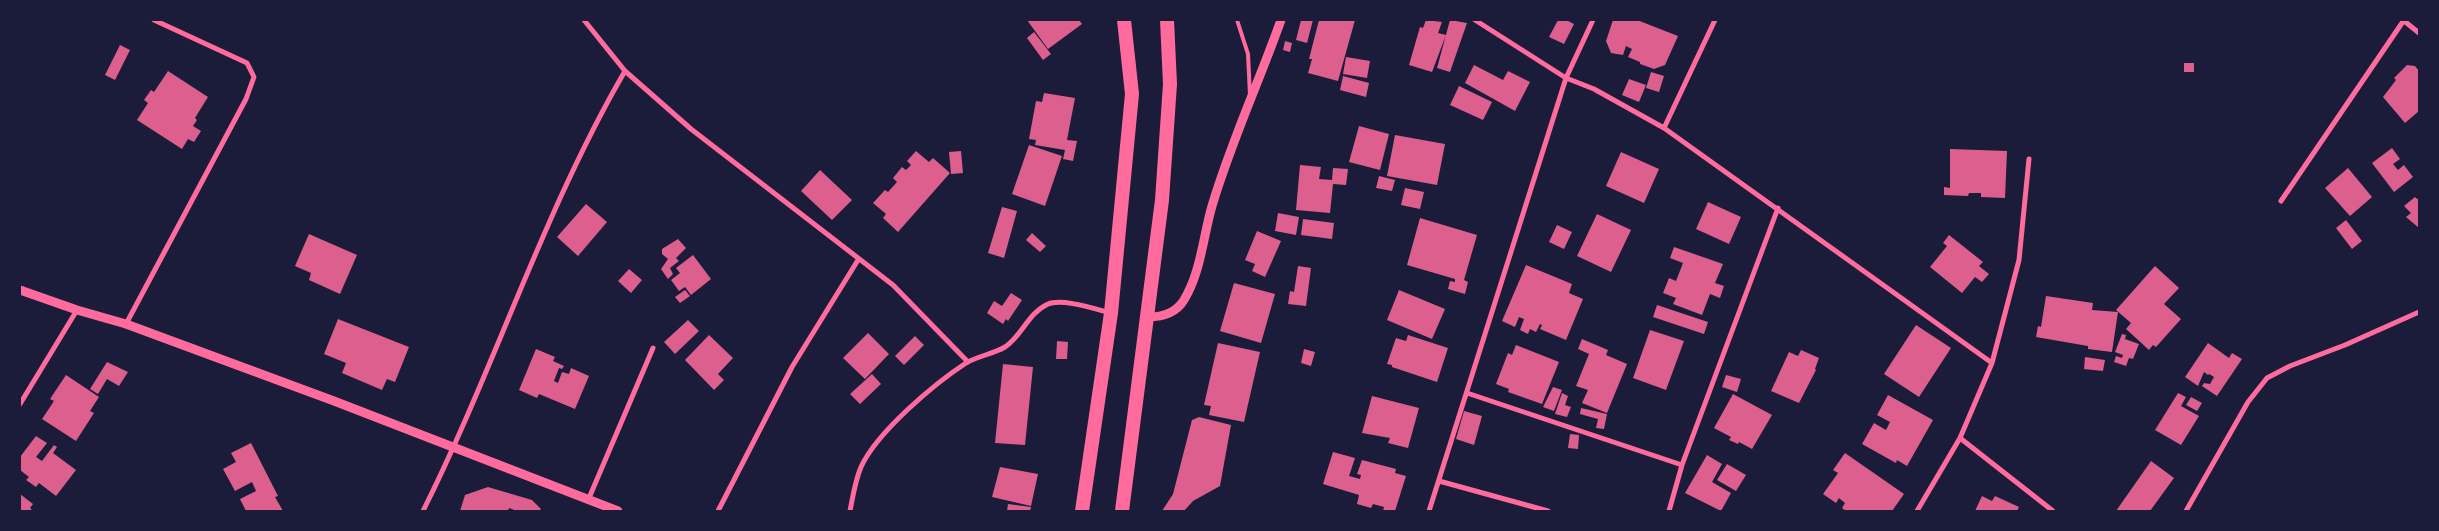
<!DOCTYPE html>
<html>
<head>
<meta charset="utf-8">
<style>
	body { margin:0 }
	#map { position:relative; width:2439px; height:531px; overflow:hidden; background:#1b1b3a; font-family:"Work Sans",sans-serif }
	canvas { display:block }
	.frame { position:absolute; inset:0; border:21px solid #1b1b3a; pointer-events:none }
</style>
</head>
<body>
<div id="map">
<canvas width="2439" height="531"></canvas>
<div class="frame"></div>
</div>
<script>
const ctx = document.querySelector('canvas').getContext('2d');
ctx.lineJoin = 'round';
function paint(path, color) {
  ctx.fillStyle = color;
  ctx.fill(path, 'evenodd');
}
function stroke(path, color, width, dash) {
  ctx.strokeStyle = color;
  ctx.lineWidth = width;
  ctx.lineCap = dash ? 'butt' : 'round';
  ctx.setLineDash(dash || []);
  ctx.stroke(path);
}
const building = new Path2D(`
	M1027 20H1079L1082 24 1048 49Z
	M1301 20H1313L1307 43 1296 40Z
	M1319 20H1355L1338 81 1308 73 1312 59H1309Z
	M1426 20 1442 22 1438 33 1446 35 1432 72 1409 65 1420 27 1423 28Z
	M1450 20 1467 23 1450 72 1437 68Z
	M1558 20H1566L1574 24 1564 44 1549 37Z
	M1613 20H1637L1678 36 1665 65 1654 69 1640 64V62L1628 57 1632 49 1626 46 1623 55 1611 53 1606 41Z
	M1034 32 1051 54 1043 60 1027 38Z
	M1285 41 1292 43 1290 52 1283 50Z
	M120 45 130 50 115 80 105 75Z
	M1346 57 1370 61 1367 78 1343 74Z
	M2184 63H2194V72H2184Z
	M1474 65 1503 80 1508 71 1530 82 1515 111 1465 83Z
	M2407 65 2415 66 2419 71V111L2405 123 2383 97 2396 80 2394 78Z
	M168 71 208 97 195 118 197 120 193 126 201 131 194 142 188 139 182 149 137 120 148 103 144 100 151 90 154 92Z
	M1651 72 1664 76 1659 92 1646 88Z
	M1343 76 1369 83 1366 97 1340 90Z
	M1629 79 1646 85 1639 102 1622 95Z
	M1459 86 1492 102 1483 120 1450 105Z
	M1044 93 1075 98 1067 140 1077 141 1073 161 1063 159 1065 150 1035 145 1036 140 1029 139 1036 101 1042 102Z
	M1359 126 1389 134 1380 170 1349 162Z
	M1395 135 1445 144 1437 185 1387 176Z
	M1029 145 1062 156 1045 206 1012 194Z
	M2392 148 2400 159 2393 164 2398 170 2404 165 2413 177 2394 192 2372 163Z
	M1950 149 2007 151 2005 198 1981 197V193H1969L1968 196 1944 195V187L1950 188Z
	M916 151 929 162 933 158 950 173 898 232 883 218 886 214 873 203 885 190 888 192 897 182 893 178 902 167 906 170 911 165 907 161Z
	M961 151 963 173 951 174 949 152Z
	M1621 152 1659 169 1644 203 1606 186Z
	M1300 165 1321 167 1319 179 1332 180 1333 168 1348 169 1346 185 1333 184 1330 213 1296 210Z
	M2348 168 2372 197 2350 216 2325 188Z
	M820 170 852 200 832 220 801 191Z
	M1379 176 1395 180 1392 191 1376 188Z
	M1405 188 1424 192 1420 209 1401 205Z
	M2415 197 2417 199 2419 198V228L2406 217 2411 213 2404 206Z
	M1708 202 1741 217 1729 244 1696 229Z
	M586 204 607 222 578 256 557 237Z
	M1002 207 1017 211 1004 258 988 253Z
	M1278 213 1299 217 1296 235 1275 231Z
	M1597 214 1631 230 1611 272 1577 256Z
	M1420 218 1477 235 1464 280 1468 282 1465 294 1448 289 1450 281 1455 282V279L1407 265Z
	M1303 219 1334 223 1332 239 1301 235Z
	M2346 220 2362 241 2352 249 2336 228Z
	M1557 225 1572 232 1564 249 1549 242Z
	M1257 231 1281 241 1265 277 1252 271 1255 264 1245 260Z
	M1032 233 1046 246 1040 252 1026 240Z
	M309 234 357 255 340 294 309 280 311 273 295 266Z
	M1949 235 1983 262 1979 266 1989 274 1982 282 1975 277 1962 293 1930 267 1947 246 1943 243Z
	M678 239 686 248 676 258 679 261 670 268 673 274 668 279 661 269 668 259 662 254V249Z
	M1674 247 1723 264 1715 283 1724 286 1720 298 1710 294 1702 315 1673 304 1676 298 1663 293 1669 278 1676 281 1683 263 1670 258Z
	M693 255 711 279 691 295 685 287 679 291 671 280 680 273 676 268Z
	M1526 265 1572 284 1569 293 1583 299 1566 340 1540 329 1542 325 1540 324 1536 332 1530 329 1528 334 1520 330 1524 319 1519 317 1515 327 1502 321Z
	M1298 266 1311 268 1306 306 1288 304 1290 291 1294 292Z
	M2155 266 2179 288 2164 304 2181 319 2156 347 2153 345 2149 350 2126 329 2131 323 2116 310Z
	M629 269 642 280 631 293 618 281Z
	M1234 283 1275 294 1261 343 1220 331Z
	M685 290 690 296 680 303 675 297Z
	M1399 290 1445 309 1432 339 1387 320Z
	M1011 293 1022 300 1008 321 1006 319 1003 324 987 313 994 301 1002 306Z
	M2046 296 2093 303 2092 310 2118 312 2112 352 2088 349V346L2036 337 2038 326 2041 327Z
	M1657 305 1708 322 1704 334 1653 317Z
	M338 319 409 347 395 382 387 379 382 390 342 373 346 363 324 354Z
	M688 320 699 331 675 354 664 342Z
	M1916 325 1951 348 1919 397 1884 374Z
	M1650 330 1684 341 1666 390 1633 378Z
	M868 333 889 354 865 379 843 358Z
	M2122 334 2126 335 2125 339 2139 344 2133 359 2129 358 2126 366 2114 362 2116 356 2122 358 2123 355 2115 352Z
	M709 335 733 358 718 374 724 380 714 390 685 360Z
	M1408 335 1448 348 1437 382 1392 367V365L1387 364 1396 338 1406 341Z
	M915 336 924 345 904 365 895 356Z
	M1582 339 1608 350 1606 355 1627 364 1607 413 1582 403 1588 390 1576 386 1589 354 1578 349Z
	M1057 341 1068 342 1067 359H1056Z
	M1218 343 1260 352 1244 422 1209 415 1211 406 1204 405Z
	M2208 343 2229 358 2232 353 2242 359 2217 396 2202 386 2204 383 2210 384 2214 377 2209 374 2208 375 2204 372 2198 386 2185 377Z
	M1516 345 1559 362 1542 404 1508 392 1509 389 1496 384 1508 353 1512 355Z
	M536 349 555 357 553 361 564 366 562 369 559 368 554 381 558 383 562 372 569 374 571 368 589 376 575 409 539 394 537 398 519 390Z
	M1304 349 1315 352 1311 366 1301 363Z
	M1801 350 1819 358 1815 369 1816 370 1799 403 1771 391 1789 352 1798 356Z
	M2085 357 2105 360 2103 371 2084 369Z
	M107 362 128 372 119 386 107 379 98 394 90 389Z
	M1003 364 1033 367 1025 445 995 443Z
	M872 374 881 384 860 404 850 394Z
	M66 375 99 397 90 411 94 413 76 441 42 419 54 401 50 399Z
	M1726 375 1741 379 1737 392 1722 387Z
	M1553 387 1562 390 1554 411 1543 407Z
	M1562 393 1568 396 1565 405 1571 407 1567 417 1555 414Z
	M2178 393 2186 397 2181 406 2199 416 2181 445 2155 430Z
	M1733 394 1772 415 1752 449 1739 442 1738 444 1729 440 1731 437 1714 428Z
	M1888 395 1933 420 1907 466 1897 460 1896 463 1862 444 1874 423 1886 430 1890 422 1877 415Z
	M1372 396 1419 408 1408 448 1388 443 1390 438 1362 433Z
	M2191 397 2202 403 2197 411 2186 405Z
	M1581 408 1607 414 1604 429 1596 428 1598 419 1580 414Z
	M1464 411 1482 416 1474 445 1456 439Z
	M1199 417 1231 425 1220 486 1193 501 1184 511H1162L1173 494 1192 420Z
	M1570 434 1579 435 1578 449 1568 448Z
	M36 436 47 443 36 457 42 461 54 445 57 447 53 453 76 470 56 496 39 483 36 487 26 480 29 477 20 470V457Z
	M251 443 278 496 275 497 283 511H246L240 499 256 491 252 482 235 491 223 469 236 462 231 453Z
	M1333 452 1355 458 1349 476 1360 479 1361 475 1357 474 1362 460 1396 469 1395 473 1406 476 1395 511H1383L1384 507 1373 504 1371 508 1357 504 1359 495 1323 484Z
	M1845 453 1904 494 1892 511H1846L1842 508 1845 503 1839 498 1836 503 1823 494 1838 473 1833 470Z
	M1707 455 1722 464 1712 482 1731 493 1721 511 1685 493Z
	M2151 461 2174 478 2150 511H2116Z
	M1727 464 1746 475 1736 491 1717 480Z
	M1000 467 1038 474 1031 506 992 497Z
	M488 487 532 500 541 509 539 511H517L509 508 508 511H460L465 495Z
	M20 494 33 504 30 508 33 511H20Z
	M1982 496 1992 501 1995 496 2019 507 2017 511H1975Z
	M1008 504 1031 507 1030 511H1007Z`);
const service = new Path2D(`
	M1237 20 1248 54 1250 95`);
const minor = new Path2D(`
	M584 20 625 71 691 129 893 285 968 362
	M1475 20 1566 78 1594 89 1664 128 1992 363
	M2403 20 2419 33
	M1664 128 1715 20
	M2281 201 2404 20
	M126 324 246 99 254 77 247 63 154 20
	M1467 393 1682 465
	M20 404 77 310
	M1960 438 2053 511
	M1439 481 1548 511
	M589 498 653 348
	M423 511C495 367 544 210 625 71
	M718 511 792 367 858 260
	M850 511C853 496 855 481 861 467 877 432 934 384 966 363 978 356 993 354 1005 347 1022 336 1028 313 1048 304 1062 298 1095 309 1111 313
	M1429 511 1566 78 1593 20
	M1669 511 1682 465 1778 208
	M1917 511 1960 438 1992 363 2019 260 2029 159
	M2186 511 2248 402 2267 378 2290 366 2345 345 2419 312`);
const tertiary = new Path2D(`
	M20 290 77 310 126 324 334 401 618 511
	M1148 317C1162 317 1176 313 1184 300 1201 272 1203 237 1212 206 1231 142 1259 82 1281 20`);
const trunk = new Path2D(`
	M1082 511 1111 313 1132 94 1124 20
	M1122 511 1162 200 1170 84 1167 20`);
paint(building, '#dd5f8e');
stroke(service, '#ff6b9d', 4);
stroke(minor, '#ff6b9d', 5);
stroke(tertiary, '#ff6b9d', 9);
stroke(trunk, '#ff6b9d', 14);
</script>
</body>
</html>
